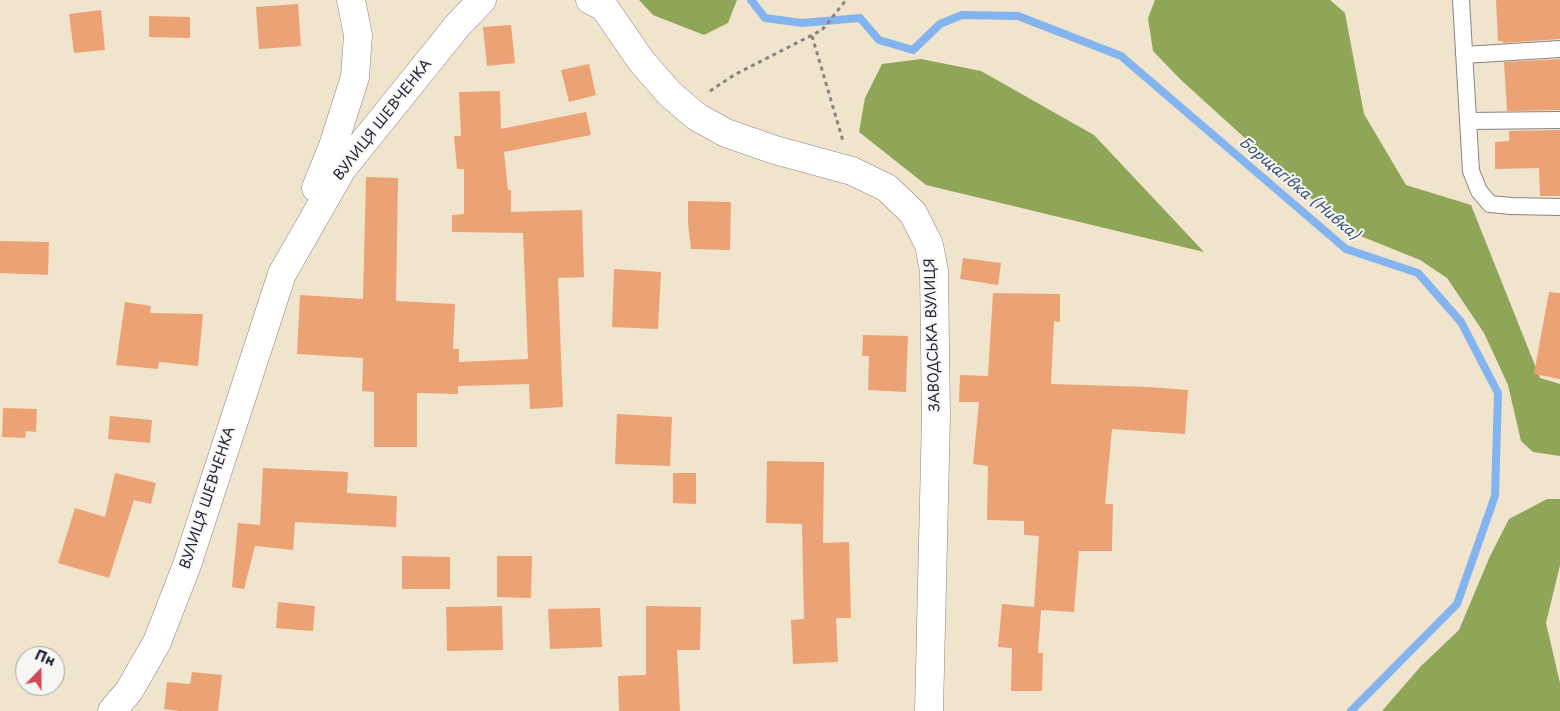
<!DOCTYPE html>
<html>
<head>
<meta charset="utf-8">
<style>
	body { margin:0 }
	#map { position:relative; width:1560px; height:711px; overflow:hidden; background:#f1e4cd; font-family:"Playpen Sans",sans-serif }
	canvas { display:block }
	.north { position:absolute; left:15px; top:646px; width:50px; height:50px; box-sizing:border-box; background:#f6f6f2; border:1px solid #a1a1a9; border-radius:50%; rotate:22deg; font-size:14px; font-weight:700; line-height:20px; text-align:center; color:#22223b }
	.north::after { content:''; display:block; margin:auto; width:18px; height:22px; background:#d1495b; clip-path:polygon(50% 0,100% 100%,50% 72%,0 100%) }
</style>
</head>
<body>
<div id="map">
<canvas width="1560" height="711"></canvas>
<div class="north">Пн</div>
</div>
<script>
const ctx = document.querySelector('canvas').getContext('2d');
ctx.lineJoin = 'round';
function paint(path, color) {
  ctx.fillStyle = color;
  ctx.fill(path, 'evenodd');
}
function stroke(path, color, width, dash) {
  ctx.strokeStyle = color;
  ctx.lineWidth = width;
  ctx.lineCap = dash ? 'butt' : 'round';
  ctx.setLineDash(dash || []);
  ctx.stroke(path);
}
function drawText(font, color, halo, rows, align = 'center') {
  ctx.font = font + ' "Playpen Sans",sans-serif';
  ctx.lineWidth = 4;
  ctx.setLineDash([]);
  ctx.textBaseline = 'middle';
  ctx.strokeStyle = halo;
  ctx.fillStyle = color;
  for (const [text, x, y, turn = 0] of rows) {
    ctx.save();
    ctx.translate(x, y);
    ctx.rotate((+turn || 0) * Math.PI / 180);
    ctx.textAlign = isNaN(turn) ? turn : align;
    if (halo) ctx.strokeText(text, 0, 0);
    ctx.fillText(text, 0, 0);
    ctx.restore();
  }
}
const forest = new Path2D(`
	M639 0H737L728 23 704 35 653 15Z
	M1155 0H1330L1345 13 1364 114 1406 185 1471 205 1540 378 1560 384V456L1533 452 1521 441 1508 385 1484 333 1447 278 1420 260 1358 235 1314 201 1180 79 1153 51 1148 18Z
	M921 59 981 71 1094 135 1204 252 926 185 859 132 865 98 882 64Z
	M1547 499H1560V565L1546 623 1560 683V711H1382L1421 666 1459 630 1490 556 1509 519Z`);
const stream = new Path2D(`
	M751 0 765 18 802 23 860 18 879 40 913 50 940 24 962 15 1018 16 1121 56 1346 249 1418 273 1461 322 1498 393 1495 496 1457 604 1351 711`);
const building = new Path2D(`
	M1496 0H1560V39L1503 43V41H1498Z
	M298 4 301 46 259 49 256 7Z
	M101 10 105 50 74 53 69 14Z
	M149 16 190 17V38L149 37Z
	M511 25 515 63 487 66 483 27Z
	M1560 59V110L1507 111 1504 62Z
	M589 64 596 95 569 102 561 70Z
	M500 91 501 129 586 112 591 135 504 152 508 190H511V212L582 210 584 277 558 278 563 407 530 409 529 384 458 386V394L417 393V447H374V392L362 391 363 358 297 354 300 295 363 299 366 177 398 178 396 301 455 304 453 349H459V362L528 359 523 233 452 232V215L464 214V169H457L454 136H461L459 92Z
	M1560 130V196H1540L1539 168 1495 169V142L1509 141V131Z
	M688 201 731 202 730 250 691 249 688 224Z
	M0 241 49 242 48 275 0 273Z
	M963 258 1001 263 998 285 960 279Z
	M614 269 661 272 658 329 612 327Z
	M1549 292 1560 293V379L1534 374Z
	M993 293 1060 294V322L1054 321 1051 384 1149 387 1188 390 1185 434 1112 429 1105 504H1113L1112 551H1079L1074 612 1041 610 1038 653H1043L1042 691H1011L1012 648 998 647 1002 604 1034 607 1039 536 1024 535V521L987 520 988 466 973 464 979 402H959L960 375 988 376Z
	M125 302 151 306 150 313 203 314 198 366 159 362 158 369 116 365Z
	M863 335 908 336 906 392 868 390 869 356H862Z
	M3 408 37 409 36 432 26 431 25 438 2 437Z
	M617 414 672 417 670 466 615 464Z
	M110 416 152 420 150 443 108 439Z
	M767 461 824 462 823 543 849 542 851 618H836L838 662 793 664 791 620 804 619 802 524 766 523Z
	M263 468 348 472 347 493 397 496 396 527 295 522 293 550 255 546 244 589 232 587 238 523 260 525Z
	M115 473 156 483 151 504 134 500 109 578 58 563 75 508 105 517Z
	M673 473H696V504L673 503Z
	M402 556 450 557V589H402Z
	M497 556H532L531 598 497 597Z
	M278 602 315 606 313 631 276 628Z
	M502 606 503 650 447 651 446 607Z
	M646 606 701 607 700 650H677L680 711H619L618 676 646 675Z
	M600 608 602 647 550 649 548 609Z
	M192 672 222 675 218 711H179L164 709 167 682 190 684Z`);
const path = new Path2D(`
	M812 36 843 141
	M710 91 734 75 822 30 846 0`);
const lane = new Path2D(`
	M1461 0 1471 171 1479 191 1490 204 1511 206 1560 207
	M1464 55 1560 49
	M1468 121 1560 120`);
const street = new Path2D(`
	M590 0 604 7 642 62 670 94 697 117 726 133 775 150 852 171 887 188 913 213 929 245 934 271 936 416 929 711
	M316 188 333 146 355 77 358 35 351 0
	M112 711 129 691 157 642 187 565 282 274 342 169 458 25 482 0`);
const streetNames = [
	["ВУЛИЦЯ ШЕВЧЕНКА",383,120,-52],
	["ЗАВОДСЬКА ВУЛИЦЯ",933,335,-92],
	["ВУЛИЦЯ ШЕВЧЕНКА",208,498,-72]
];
const waterNames = [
	["Борщагівка (Нивка)",1299,189,40]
];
paint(forest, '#8fa658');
stroke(stream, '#83b4ef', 8);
paint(building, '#eba274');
stroke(lane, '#8a8384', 18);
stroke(street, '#8a8384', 29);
stroke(path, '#8a8384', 3, [4, 4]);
stroke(lane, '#fff', 16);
stroke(street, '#fff', 28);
drawText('14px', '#22223b', '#f6f6f2', streetNames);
drawText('italic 15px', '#44557a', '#f6f6f2', waterNames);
</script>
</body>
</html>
